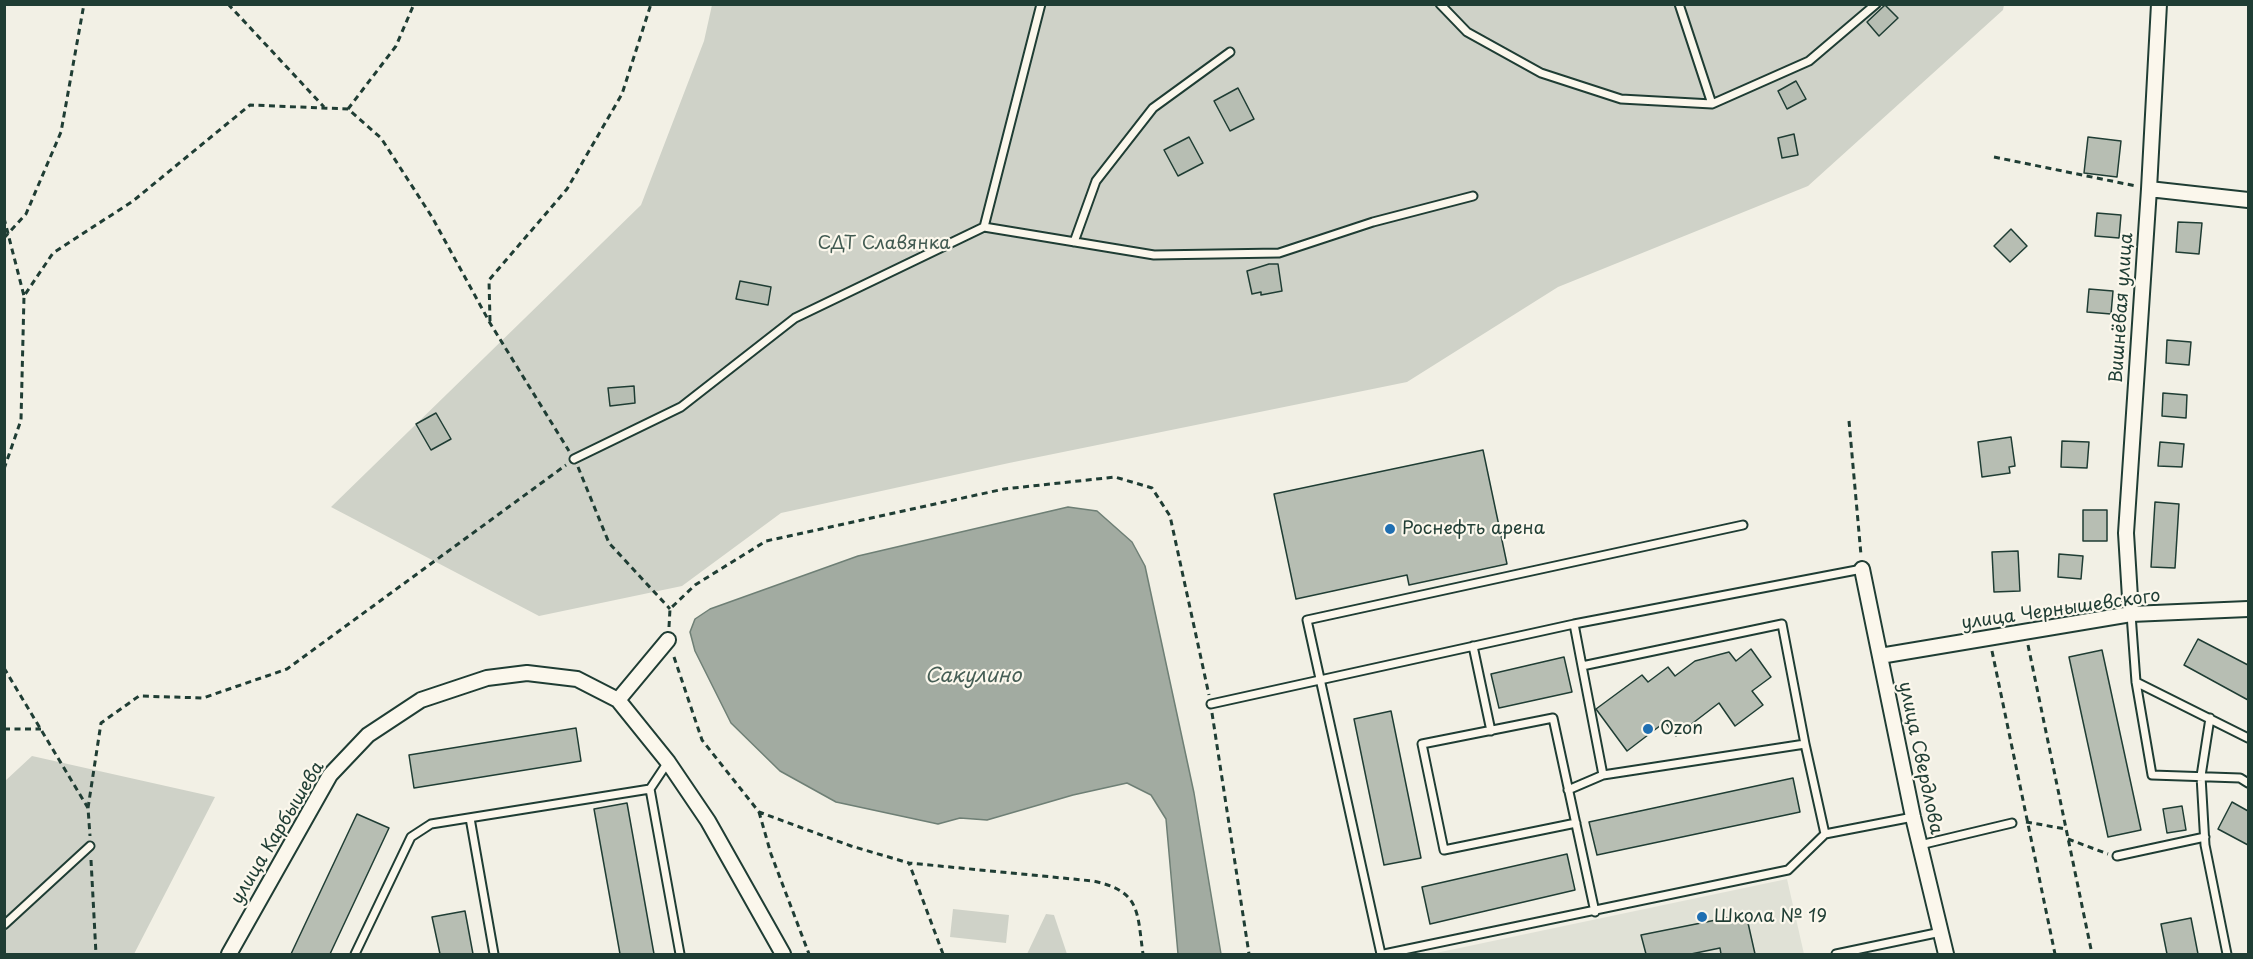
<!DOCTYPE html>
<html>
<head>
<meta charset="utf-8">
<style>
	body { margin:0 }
	#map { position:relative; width:2253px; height:959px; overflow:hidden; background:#f2f0e5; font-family:"Playpen Sans",sans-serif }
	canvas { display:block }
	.frame { position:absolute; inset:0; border:6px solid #1f3d34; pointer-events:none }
</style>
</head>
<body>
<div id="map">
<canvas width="2253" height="959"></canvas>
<div class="frame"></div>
</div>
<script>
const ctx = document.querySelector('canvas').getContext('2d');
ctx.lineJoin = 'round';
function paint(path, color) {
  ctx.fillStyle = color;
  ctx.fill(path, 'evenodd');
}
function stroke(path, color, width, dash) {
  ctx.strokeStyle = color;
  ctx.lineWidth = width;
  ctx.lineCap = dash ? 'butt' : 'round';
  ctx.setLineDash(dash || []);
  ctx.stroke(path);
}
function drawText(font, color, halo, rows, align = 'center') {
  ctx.font = font + ' "Playpen Sans",sans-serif';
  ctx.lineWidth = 4.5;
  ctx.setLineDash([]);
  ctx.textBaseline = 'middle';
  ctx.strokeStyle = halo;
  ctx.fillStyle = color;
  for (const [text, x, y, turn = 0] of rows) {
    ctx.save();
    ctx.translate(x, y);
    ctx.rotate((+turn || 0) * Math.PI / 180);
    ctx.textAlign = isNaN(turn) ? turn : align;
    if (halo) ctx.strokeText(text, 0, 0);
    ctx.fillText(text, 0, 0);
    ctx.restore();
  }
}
const built = new Path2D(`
	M1787 879 1804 954H1431Z`);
const green = new Path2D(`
	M712 5H2004L2003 10 1808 186 1558 287 1407 382 1009 463 781 513 682 586 539 616 331 507 641 205 704 41Z
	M32 756 215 797 134 954H5V781Z
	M953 909 1009 915 1006 943 950 937Z
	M1046 914 1054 915 1067 954H1027Z`);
const water = new Path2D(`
	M1068 507 1097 511 1132 542 1145 566 1194 793 1221 954H1178L1166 819 1151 795 1127 783 1073 795 987 820 960 818 938 824 836 802 780 771 731 723 695 651 690 632 695 619 710 609 858 556Z`);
const building = new Path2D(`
	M1885 5 1898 18 1879 36 1867 22Z
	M1796 81 1806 99 1787 109 1778 91Z
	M1238 88 1254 119 1230 131 1214 101Z
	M1794 134 1798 155 1782 158 1778 138Z
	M1189 137 1203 163 1178 176 1164 150Z
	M2088 137 2121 141 2117 177 2084 173Z
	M2097 213 2121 215 2119 238 2095 236Z
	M2178 222 2202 223 2199 254 2176 252Z
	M2011 229 2027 246 2010 262 1994 246Z
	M1269 264H1278L1282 291 1261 295V292L1252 294 1247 271Z
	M740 281 771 287 768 305 736 299Z
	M2089 289 2113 291 2111 314 2087 312Z
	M2167 340 2191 342 2189 365 2166 363Z
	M634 386 635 403 610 406 608 388Z
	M2163 393 2187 395 2186 418 2162 416Z
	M436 413 451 439 431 450 416 424Z
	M2011 437 2015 466 2009 467 2010 473 1982 477 1978 442Z
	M2062 441 2089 442 2087 468 2061 467Z
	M2160 442 2184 444 2182 467 2158 466Z
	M1483 450 1507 564 1409 585 1407 575 1296 599 1274 494Z
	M2155 502 2179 504 2175 568 2151 567Z
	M2083 510H2107V541H2083Z
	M2018 551 2020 591 1994 592 1992 552Z
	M2059 554 2083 556 2081 579 2058 577Z
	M2198 639 2248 665V700L2184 665Z
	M1751 649 1771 677 1752 691 1763 705 1735 726 1719 703 1676 736 1665 722 1627 751 1596 709 1642 675 1648 682 1668 667 1675 676 1695 661 1729 652 1736 661Z
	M2102 650 2141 830 2108 837 2069 657Z
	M1564 657 1572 692 1499 708 1491 674Z
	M1391 711 1421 858 1384 865 1354 719Z
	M576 728 581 761 414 788 409 755Z
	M1793 778 1800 812 1597 855 1589 822Z
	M2232 802 2248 811V845L2218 829Z
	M627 803 654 954H620L594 809Z
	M2182 806 2186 830 2167 833 2163 809Z
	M357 814 389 828 330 954H291Z
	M1567 854 1575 890 1430 924 1422 887Z
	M465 911 473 954H440L432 917Z
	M1746 914 1755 954H1721L1720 948 1691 954H1646L1641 935Z
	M2191 918 2198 954H2167L2161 924Z`);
const path = new Path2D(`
	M228 4 324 107
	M348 109 396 46 414 4
	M1994 157 2136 186
	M4 218 24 296
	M4 238 26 214 61 132 84 4
	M490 321 489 280 567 189 622 94 651 4
	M1849 421 1861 555
	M578 467 609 543 670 609
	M4 469 21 420 24 296 53 253 133 201 250 105 348 109 381 138 432 217 490 323 569 451
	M669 627 670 609 695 585 766 541 1004 489 1115 477 1152 488 1170 516 1209 695
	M2028 645 2092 954
	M1992 651 2055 954
	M674 657 702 740 759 812 851 846 909 863
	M4 668 88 808 90 836
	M1212 713 1249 954
	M4 729H41
	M88 808 101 723 139 696 203 698 287 669 566 465
	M759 812 771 854 809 954
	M2026 822 2066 829
	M2068 839 2108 854
	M91 860 96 954
	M943 954 909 863 1093 881C1141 891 1137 912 1143 954`);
const lane = new Path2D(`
	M1440 4 1467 32 1541 73 1621 99 1712 104 1809 61 1876 4
	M1679 4 1712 104
	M984 227 1154 255 1279 253 1373 222 1473 196
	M1074 242 1096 181 1153 108 1230 52
	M574 459 681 407 795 318 984 227 1041 4
	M2131 614 2136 682 2152 775 2240 778 2248 783
	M1574 624 1582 666
	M1473 646 1491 731
	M2136 682 2248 738
	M1211 704 1574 624 1862 569
	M2210 718 2201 776 2205 845 2227 954
	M1603 775 1582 666 1782 624 1805 744
	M650 789 680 954
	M1568 790 1603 775 1805 744 1825 834 1913 817
	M470 818 494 954
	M1576 823 1444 850 1422 744 1553 718 1595 912
	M1920 845 2012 823
	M2117 856 2205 837
	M4 925 90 846
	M355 954 411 837 431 824 650 789 668 762
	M1381 954 1307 620 1743 525
	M1384 954 1788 870 1825 834
	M1836 954 1941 932`);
const street = new Path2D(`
	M2149 189 2248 200
	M1862 569 1913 817 1946 954
	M2131 614 2126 533 2149 189 2159 4
	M1880 656 2131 614 2248 609
	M618 700 668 640
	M229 954 330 775 368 735 421 700 487 678 527 673 577 679 618 700 668 762 708 821 783 954`);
const markers = [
	[1390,529,6,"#1f6fb2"],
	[1648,729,6,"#1f6fb2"],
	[1702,917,6,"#1f6fb2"]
];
const parkNames = [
	["СДТ Славянка",884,244]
];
const streetNames = [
	["Вишнёвая улица",2122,308,-86],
	["улица Чернышевского",2061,610,-8],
	["улица Свердлова",1920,758,78],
	["улица Карбышева",278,833,-59]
];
const poiNames = [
	["Роснефть арена",1402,529],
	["Ozon",1660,729],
	["Школа № 19",1714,917]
];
const waterNames = [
	["Сакулино",973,676]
];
paint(built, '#e0e1d6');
paint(green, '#cfd2c8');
paint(water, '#a2aba1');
stroke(water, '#6e7f75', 1.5);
paint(building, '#b7beb3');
stroke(building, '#1f3d34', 1.5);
stroke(lane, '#1f3d34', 11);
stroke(street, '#1f3d34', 18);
stroke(path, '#1f3d34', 3, [6, 4.5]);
stroke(lane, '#fbf7ec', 7);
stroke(street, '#fbf7ec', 14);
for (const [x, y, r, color] of markers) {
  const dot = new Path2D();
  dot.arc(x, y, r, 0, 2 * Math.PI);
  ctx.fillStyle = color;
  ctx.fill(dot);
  stroke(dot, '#fbf7ec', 2);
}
drawText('18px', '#425b52', '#fbf7ec', parkNames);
drawText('18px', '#1f3d34', '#fbf7ec', streetNames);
drawText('18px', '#1f3d34', '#fbf7ec', poiNames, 'left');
drawText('italic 20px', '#465e55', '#fbf7ec', waterNames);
</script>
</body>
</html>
